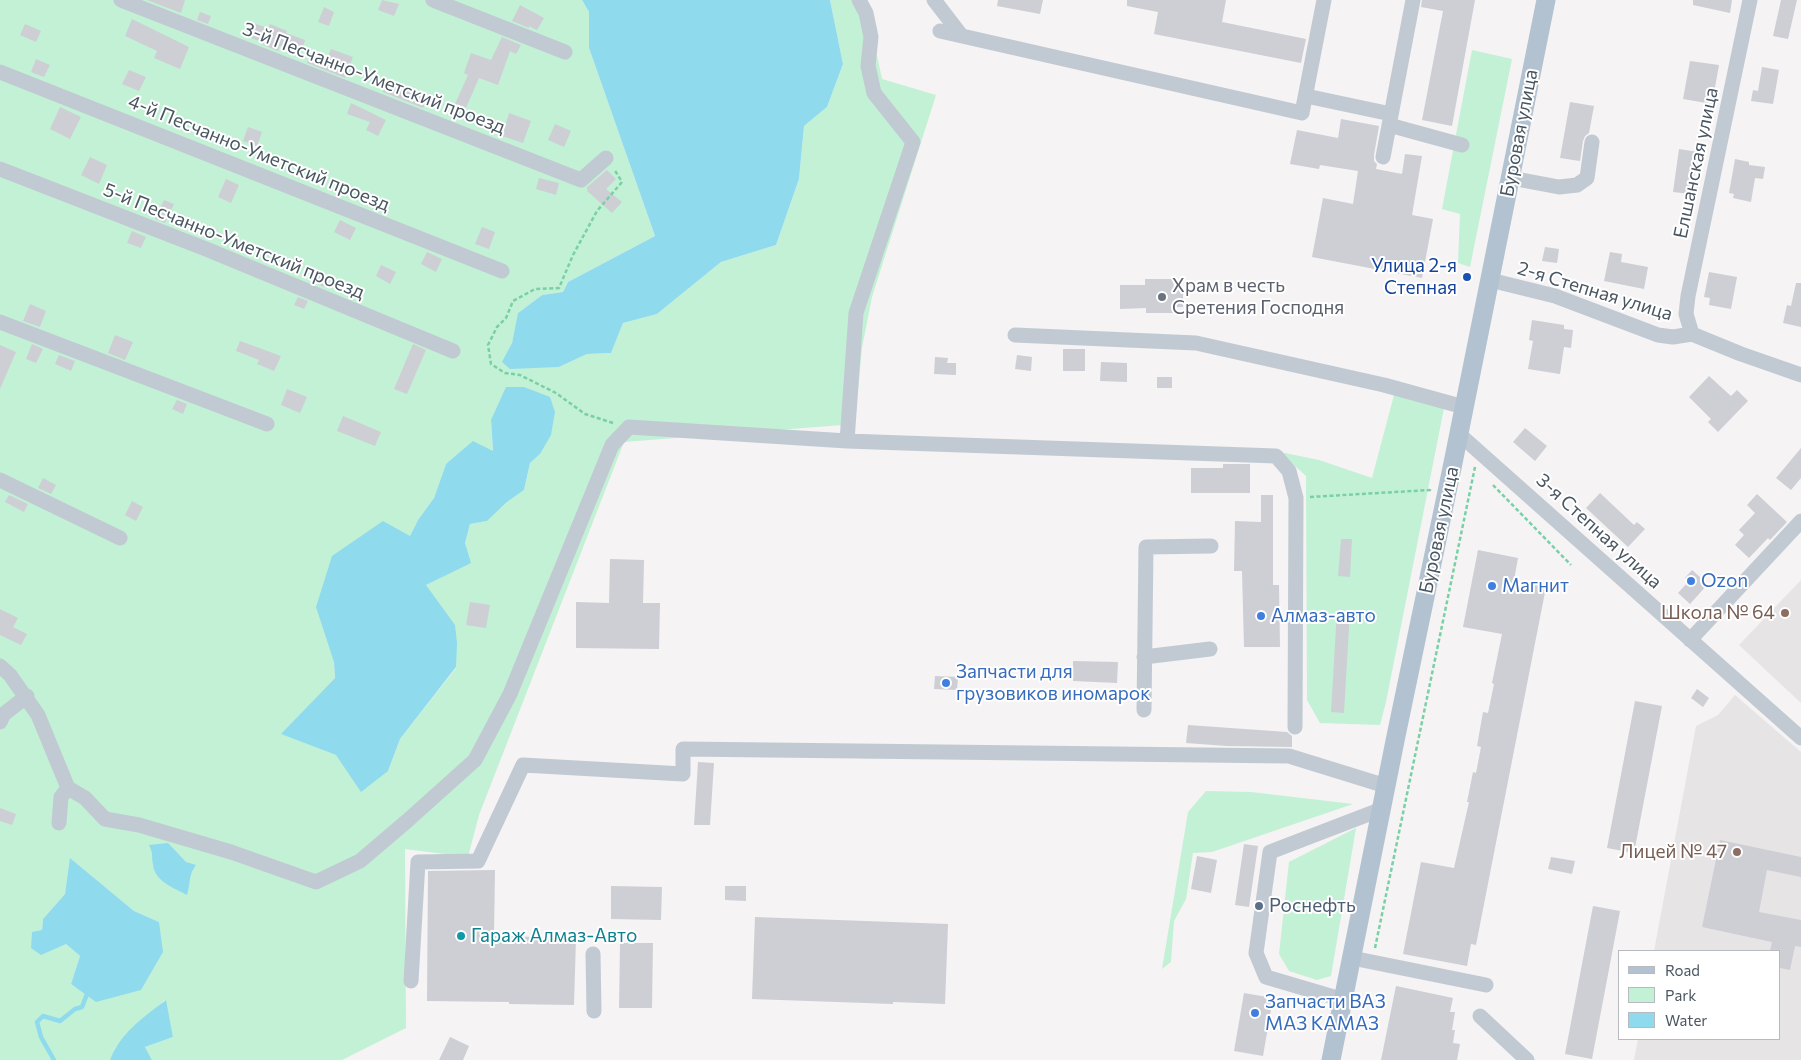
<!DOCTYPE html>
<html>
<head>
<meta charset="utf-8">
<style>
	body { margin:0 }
	#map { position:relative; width:1801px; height:1060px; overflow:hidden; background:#f5f3f3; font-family:Commissioner,sans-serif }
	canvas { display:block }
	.legend { position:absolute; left:1618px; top:950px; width:162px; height:90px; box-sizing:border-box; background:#fff; border:1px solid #b7bbc0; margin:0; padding:6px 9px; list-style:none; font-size:15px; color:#4a5661 }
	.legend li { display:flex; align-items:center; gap:10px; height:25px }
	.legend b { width:25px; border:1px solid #b7bbc0 }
</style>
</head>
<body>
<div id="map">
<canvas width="1801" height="1060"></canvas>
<ul class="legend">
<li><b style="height:6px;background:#b3c2d1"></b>Road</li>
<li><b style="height:14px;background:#c3f1d5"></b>Park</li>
<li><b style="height:14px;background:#90daee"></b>Water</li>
</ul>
</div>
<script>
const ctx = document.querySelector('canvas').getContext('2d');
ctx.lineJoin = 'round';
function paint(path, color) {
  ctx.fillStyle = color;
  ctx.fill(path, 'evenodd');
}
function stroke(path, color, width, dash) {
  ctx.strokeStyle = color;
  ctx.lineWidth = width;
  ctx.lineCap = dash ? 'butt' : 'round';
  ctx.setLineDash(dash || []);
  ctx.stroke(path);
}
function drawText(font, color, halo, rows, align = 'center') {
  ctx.font = font + ' Commissioner,sans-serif';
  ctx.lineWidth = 4;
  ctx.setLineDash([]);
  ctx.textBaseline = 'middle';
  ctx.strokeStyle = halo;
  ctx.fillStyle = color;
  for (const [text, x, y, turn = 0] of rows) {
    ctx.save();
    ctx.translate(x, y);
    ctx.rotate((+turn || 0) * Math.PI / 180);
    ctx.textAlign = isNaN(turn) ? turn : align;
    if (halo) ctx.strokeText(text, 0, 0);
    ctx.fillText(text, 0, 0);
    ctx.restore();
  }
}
const education = new Path2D(`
	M1801 580V703L1739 645Z
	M1735 695 1801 752V1060H1634L1638 1039H1780V951H1654L1696 726 1718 715Z`);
const green = new Path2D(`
	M0 0H582L589 12V48L655 236 568 282 563 292 542 295 519 312 512 343 503 362 559 367 587 354 611 353 623 323 657 314 721 262 776 245 799 179 804 126 827 107 843 64 830 0H865L882 79 936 95 872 297 862 348 855 424 624 442 479 815 468 857 405 849 406 1028 342 1060H152L145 1047 173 1037 165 1000 115 1048 110 1060H0ZM491 420 540 454 530 463 524 490 507 502 487 521 470 524 465 543 442 577 426 585 437 602 456 668 400 739 388 771 336 755 282 734 335 678 334 662 410 536 418 520 434 498 446 464 493 452ZM71 859 134 911 159 922 96 1001 71 984 80 956 66 944 42 930 43 919 65 894Z
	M1472 50 1512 59 1470 267 1458 263 1460 214 1442 209Z
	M1394 395 1444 408 1386 702 1380 725 1320 723 1307 700 1306 476 1280 452 1319 460 1372 478Z
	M1206 791 1251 792 1353 804 1212 852 1193 853 1186 899 1174 921 1171 962 1162 969 1188 812Z
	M1356 828 1331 976 1317 980 1289 971 1279 954 1289 862Z`);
const water = new Path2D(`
	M582 0H830L843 64 827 107 804 126 799 179 776 245 721 262 657 314 623 323 611 353 587 354 559 367 510 369 502 362 512 343 518 313 542 295 563 292 568 282 655 236 589 48V12Z
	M506 387H524L550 397 555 412 551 435 540 454 530 463 524 490 507 502 487 521 470 524 465 543 471 563 426 585 455 625 457 643 456 667 400 739 388 771 361 792 336 755 281 734 335 678 334 662 316 607 332 556 383 521 410 536 418 520 434 498 446 464 473 441 493 451 491 420Z
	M168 843 186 862 196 865C188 876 191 882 187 895 174 888 154 881 153 864 151 854 154 856 149 845Z
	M70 858 134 911 159 922 163 952 141 990 96 1002 71 984 80 956 66 944 41 955 31 948 32 932 42 930 43 919 65 894Z
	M166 1000 173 1037 145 1047 152 1060H110C120 1033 144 1017 166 1000Z`);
const stream = new Path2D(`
	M54 1060 41 1037 37 1022 43 1016 60 1021 75 1009 82 1007 87 994`);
const building = new Path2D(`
	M147 0H185L181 13Z
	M382 0 399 4 394 16 378 10Z
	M998 0H1043L1040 14 997 6Z
	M1127 0H1226L1222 22 1306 39 1301 63 1154 34 1158 12 1127 6Z
	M1422 0H1475L1452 126 1422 120 1443 11 1421 7Z
	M1693 0H1732L1730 13 1693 5Z
	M1781 0H1797L1788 39 1773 36Z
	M520 5 544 18 537 30 529 26V28L512 21Z
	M324 7 334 12 329 26 318 22Z
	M200 12 211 16 208 24 197 20Z
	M132 19 189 47 180 69 154 58 157 51 125 36Z
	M253 23 268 28 270 24 287 31 286 33 305 40 301 53 280 46 278 51 261 44 262 42 248 37Z
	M25 24 41 31 36 42 20 35Z
	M502 37 521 45 516 54 510 51 498 85 479 78 466 108 455 104 468 75 464 73 471 53 491 60Z
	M331 49 353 57 345 78 307 63 310 53 327 59Z
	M36 59 50 65 44 77 31 72Z
	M1690 61 1719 65 1712 104 1683 99Z
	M1762 67 1779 70 1773 104 1751 101 1753 90 1758 91Z
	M129 70 146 77 139 91 122 84Z
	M386 81 398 84 428 98 423 108 383 92Z
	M1570 102 1594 106 1589 133 1585 136 1583 141 1580 161 1560 158Z
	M351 103 386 120 378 136 366 130 370 122 347 114Z
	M60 107 81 117 70 139 50 129Z
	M509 113 531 121 523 143 502 136Z
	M1341 119 1379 126 1374 155V161L1377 164 1376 169 1402 174 1405 154 1422 156 1412 215 1433 219 1422 278 1312 257 1323 198 1353 204 1358 171 1320 165 1319 169 1290 164 1297 130 1338 138Z
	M555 124 571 131 564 147 548 140Z
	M248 127 262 132 257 146 243 141Z
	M1679 149 1698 152 1691 194 1673 192Z
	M90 157 107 165 99 184 81 175Z
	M1735 159 1749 162V165L1765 167 1763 179 1755 178 1751 202 1733 198 1734 194 1729 193Z
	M607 170 616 179 606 189 622 202 612 213 587 191 588 189 586 188Z
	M539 178 559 183 556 195 536 189Z
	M226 179 239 185 231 203 218 197Z
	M164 200 174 204 165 223 155 219Z
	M340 220 356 228 350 240 334 232Z
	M482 227 495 232 489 249 475 244Z
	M132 231 146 237 141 248 127 243Z
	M1545 247 1559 249 1557 263 1542 261Z
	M427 252 442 259 436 272 421 264Z
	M1610 252 1622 254 1621 262 1648 267 1644 289 1604 281Z
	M381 265 396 272 390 284 376 276Z
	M317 271 329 277 324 287 312 281Z
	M1709 272 1737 277 1731 309 1709 305 1710 298 1704 297Z
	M1145 279H1173L1174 288H1183V307H1174V313H1146V308L1120 309V285H1145Z
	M1796 283H1801V327L1783 323 1787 305 1791 306Z
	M298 297 308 301 304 309 294 305Z
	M30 304 46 311 40 327 23 321Z
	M1532 320 1564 325V329L1573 330 1571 348 1564 347 1560 374 1528 369 1533 341 1529 340Z
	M115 335 133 342 125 360 108 353Z
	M240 341 281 356 274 371 257 364 259 360 236 351Z
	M32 344 43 349 36 363 26 359Z
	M413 344 426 350 407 394 394 389Z
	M0 345 16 352 0 389Z
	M1063 349H1085V371H1063Z
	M59 355 75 361 71 371 55 364Z
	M1017 355 1032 357 1031 371 1015 369Z
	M935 357 948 358 947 363H956V375L934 374Z
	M1101 362 1127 363V382L1100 381Z
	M1709 376 1731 396 1737 390 1748 401 1718 432 1708 422 1711 419 1689 397Z
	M1157 377H1172V388H1157Z
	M287 389 307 397 300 413 281 405Z
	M177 400 187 404 183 414 172 409Z
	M343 416 381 432 375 446 337 431Z
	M1525 428 1547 446 1535 461 1513 442Z
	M1801 448V478L1791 490 1776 478Z
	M1223 464H1250V493H1191V468H1223Z
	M43 478 56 485 51 494 38 488Z
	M1600 493 1634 525 1637 522 1645 529 1628 547 1586 508Z
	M1757 494 1787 522 1770 540 1768 538 1749 558 1735 545 1744 535 1739 530 1755 513 1747 505Z
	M9 495 28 504 24 512 5 502Z
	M1261 495H1273V585H1279L1280 647H1244L1242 571H1234L1235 521 1261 522Z
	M132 501 143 507 136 521 125 515Z
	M1341 539H1352L1350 577 1338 576Z
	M1478 550 1518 558 1514 580 1546 587 1476 945 1471 944 1467 966 1403 954 1421 862 1454 868 1469 802H1467L1473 772 1476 773 1481 747 1477 746 1483 712 1488 713 1494 684 1492 683 1502 634 1463 627Z
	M610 559 644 560 643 603H660L659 649 576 648V602L609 603Z
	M1692 570 1708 584 1690 604 1678 593 1688 582 1685 578Z
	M470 602 490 605 486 628 466 625Z
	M0 609 18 618 13 627 27 634 21 645 0 635Z
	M1337 610 1350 611 1344 713 1331 712Z
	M1073 661 1118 662 1117 683 1073 681Z
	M935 676 958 677 957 690 934 689Z
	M1697 689 1709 698 1703 707 1691 698Z
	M1635 701 1662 706 1634 853 1607 848Z
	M1188 725 1287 732 1292 736V747L1227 746 1186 743Z
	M698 762 714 763 710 825H694Z
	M0 808 16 814 12 825 0 821Z
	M1720 840 1801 857V877L1767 870 1759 912 1801 920V947L1795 946 1790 970 1780 968V951H1770L1772 942 1702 927Z
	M1244 844 1258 846 1249 907 1235 905Z
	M1197 856 1217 860 1211 893 1191 889Z
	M1551 857 1575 861 1572 874 1548 869Z
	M495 870 494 936 576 938 574 1005 509 1004V1002L427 1001 428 871Z
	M611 886 662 887 661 920 611 919Z
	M725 886H746V901L725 900Z
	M1593 906 1620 911 1592 1059 1565 1054Z
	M755 917 948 924 945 1004 893 1002V1004L752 999Z
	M620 943H653L652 1008H619Z
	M1396 986 1453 998 1450 1012H1455L1452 1030H1455L1453 1043 1460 1044 1457 1060H1381Z
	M1244 993 1273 998 1263 1056 1234 1051Z
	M450 1037 469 1046 463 1060H439Z`);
const path = new Path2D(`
	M613 423 585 414 556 393 520 375 505 373 491 364 488 345 497 327 506 318 513 301 535 289 559 288 573 255 597 211 622 182 614 169
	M1493 485 1571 565
	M1310 497 1430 490V488
	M1375 948 1475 467`);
const minor = new Path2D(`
	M121 0 581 180 606 158
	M433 0 565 52
	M934 0 961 35
	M940 31 1302 113 1324 0
	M0 72 502 271
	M1306 96 1391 114
	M1389 125 1462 145
	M1383 157 1413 0
	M0 169 206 249 453 351
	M1511 178 1559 187 1577 185 1587 178 1592 142
	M1490 280 1555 296 1658 335 1673 337 1692 334 1741 354 1801 375
	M0 322 267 424
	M1692 334 1686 314 1688 296 1750 0
	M1015 335 1196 343 1384 385 1464 407
	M1459 434 1801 738
	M847 441 856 313 913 142 874 93 868 66 871 37 866 13 859 0
	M0 480 120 538
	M1690 640 1801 521
	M1144 657 1210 649
	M0 666 10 675 38 715 68 788 85 798 105 819 139 825 231 852 316 882 360 861 407 821 475 760 510 694 612 445 629 427 847 441 1276 456 1289 471 1296 498 1295 727
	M1144 710 1146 547 1211 546
	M0 722 4 714 27 696
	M59 823 61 797 68 788
	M593 954 594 1011
	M1352 958 1486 985
	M411 981 418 862 478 861 523 765 683 774V749L1289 756 1386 786
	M1344 1000 1266 977 1256 953 1270 852 1382 809
	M1480 1016 1527 1060`);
const major = new Path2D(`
	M1331 1060 1396 736 1453 463 1546 0`);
const markers = [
	[1467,277,5,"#1a4fb4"],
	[1162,297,5,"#6b7280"],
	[1691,581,5,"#3f7fe0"],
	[1492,586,5,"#3f7fe0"],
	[1785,613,5,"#8d6e63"],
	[1261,616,5,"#3f7fe0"],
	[946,683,5,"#3f7fe0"],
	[1737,852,5,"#8d6e63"],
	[1259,906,5,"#5c6f8a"],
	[461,936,5,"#0f9aa8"],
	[1255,1013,5,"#3f7fe0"]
];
const streetNames = [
	["3-й Песчанно-Уметский проезд",374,78,21],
	["Буровая улица",1519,133,-79],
	["4-й Песчанно-Уметский проезд",259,153,22],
	["Елшанская улица",1696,163,-78],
	["5-й Песчанно-Уметский проезд",234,241,22],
	["2-я Степная улица",1595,291,17],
	["Буровая улица",1439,530,-78],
	["3-я Степная улица",1599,531,42]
];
const transitNames = [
	["Улица 2-я",1457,266],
	["Степная",1457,288]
];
const worshipNames = [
	["Храм в честь",1172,286],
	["Сретения Господня",1172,308]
];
const shopNames = [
	["Ozon",1701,581],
	["Магнит",1502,586],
	["Алмаз-авто",1271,616],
	["Запчасти для",956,672],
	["грузовиков иномарок",956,694],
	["Запчасти ВАЗ",1265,1002],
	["МАЗ КАМАЗ",1265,1024]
];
const educationNames = [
	["Школа № 64",1775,613],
	["Лицей № 47",1727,852]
];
const serviceNames = [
	["Роснефть",1269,906]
];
const cultureNames = [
	["Гараж Алмаз-Авто",471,936]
];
paint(education, '#e6e4e5');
paint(green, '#c3f1d5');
paint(water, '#90daee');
stroke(stream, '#90daee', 4.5);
paint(building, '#cdcfd5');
stroke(path, '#7ad0a6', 2.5, [4, 2.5]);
stroke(minor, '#c1cad2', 15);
stroke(major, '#b3c2d1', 19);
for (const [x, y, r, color] of markers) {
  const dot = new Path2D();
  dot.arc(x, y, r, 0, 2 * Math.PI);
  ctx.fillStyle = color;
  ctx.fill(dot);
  stroke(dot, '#fff', 2);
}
drawText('19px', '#4a5661', '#fff', streetNames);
drawText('19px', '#164399', '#fff', transitNames, 'right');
drawText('19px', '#5b616d', '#fff', worshipNames, 'left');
drawText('19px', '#366cbe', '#fff', shopNames, 'left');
drawText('19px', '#785e54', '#fff', educationNames, 'right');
drawText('19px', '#4e5e75', '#fff', serviceNames, 'left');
drawText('19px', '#0d838f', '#fff', cultureNames, 'left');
</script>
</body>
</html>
